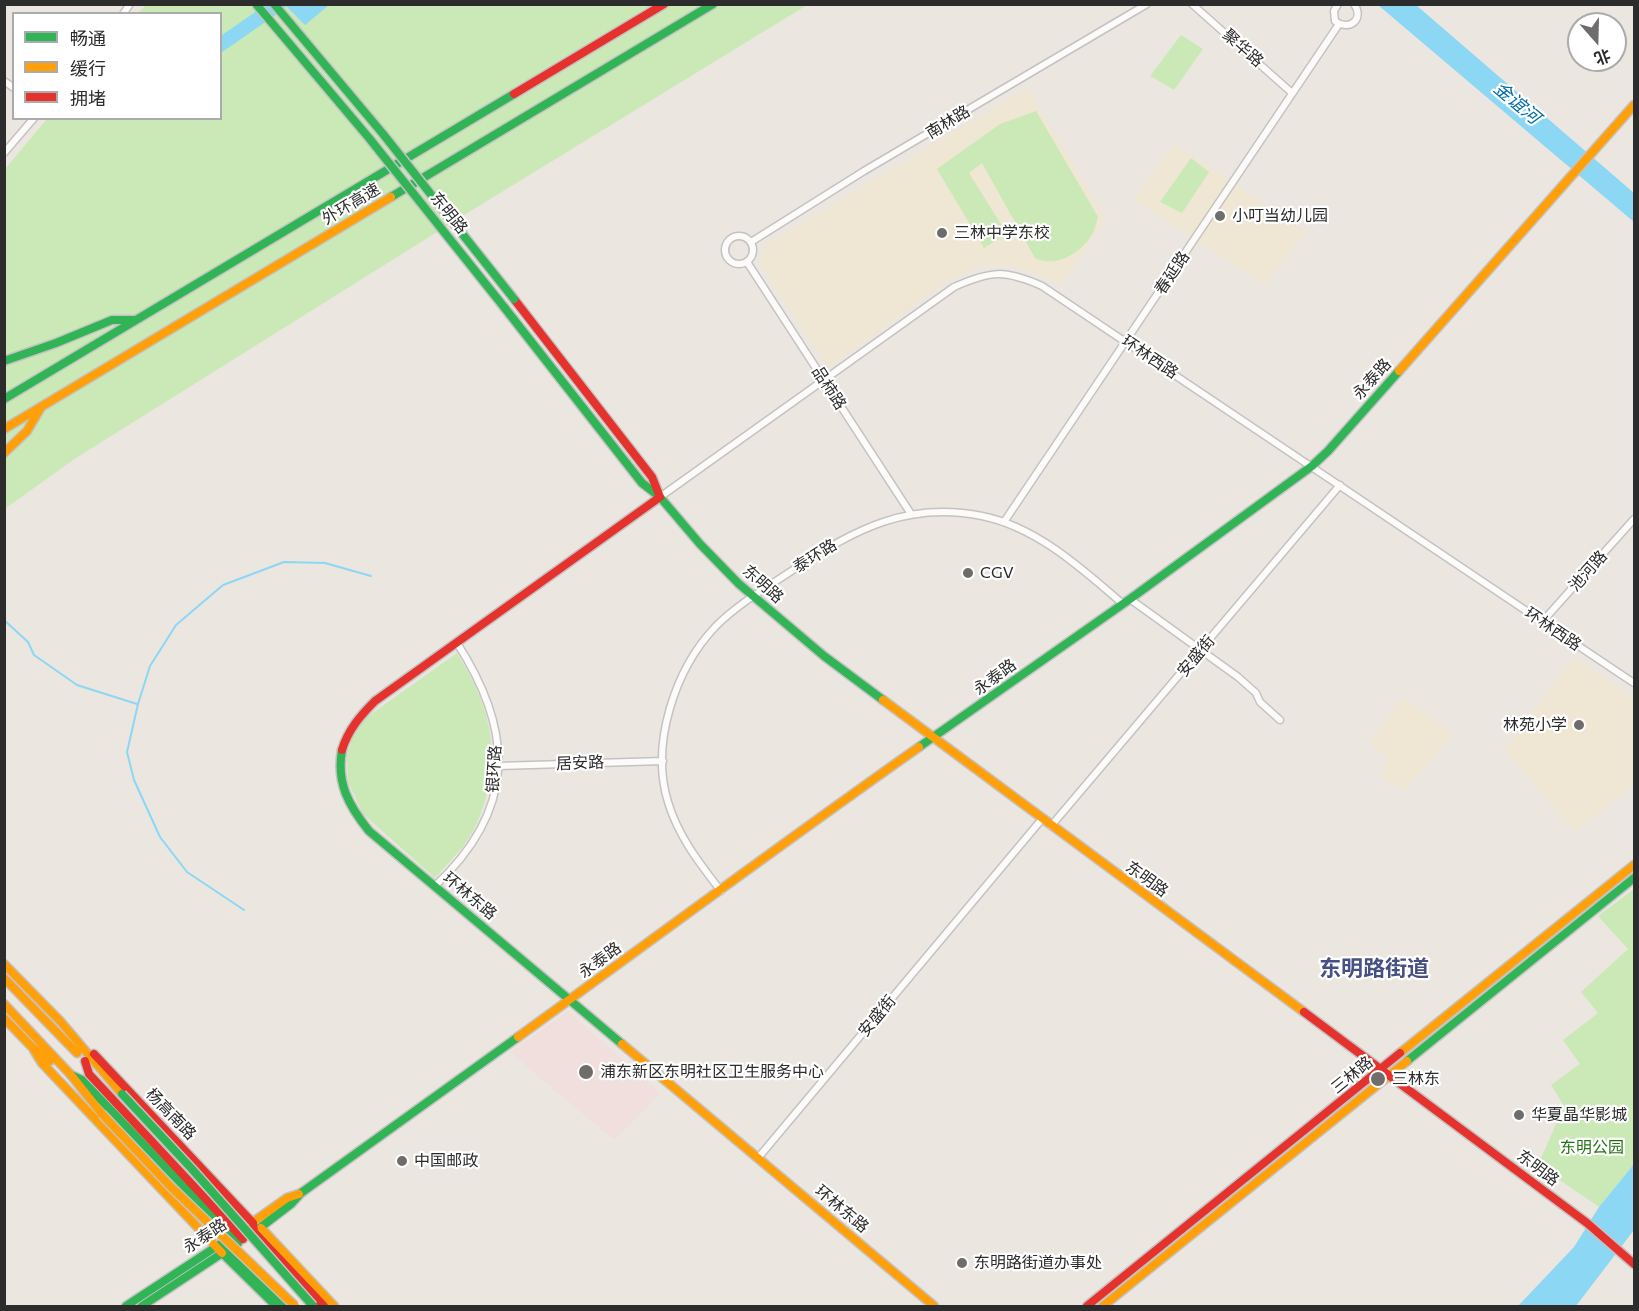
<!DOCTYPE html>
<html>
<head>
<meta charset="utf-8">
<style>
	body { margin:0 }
	#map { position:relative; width:1639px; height:1311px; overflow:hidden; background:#ebe6e0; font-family:Commissioner,"Noto Sans SC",sans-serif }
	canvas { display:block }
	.frame { position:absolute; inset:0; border:6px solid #2c2c2c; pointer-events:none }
	.legend { position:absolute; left:12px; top:12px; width:210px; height:108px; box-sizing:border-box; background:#fff; border:2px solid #ababab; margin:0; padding:8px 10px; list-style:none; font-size:18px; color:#2c2c2c }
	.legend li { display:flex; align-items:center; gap:12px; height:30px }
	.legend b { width:30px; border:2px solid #ababab }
	.north { position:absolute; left:1567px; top:12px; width:60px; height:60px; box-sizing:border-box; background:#fff; border:2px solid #ababab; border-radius:50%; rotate:160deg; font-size:16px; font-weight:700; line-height:24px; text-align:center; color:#2c2c2c }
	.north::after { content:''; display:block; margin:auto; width:21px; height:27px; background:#6f6d6b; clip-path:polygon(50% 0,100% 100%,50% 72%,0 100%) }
</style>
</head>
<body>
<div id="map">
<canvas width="1639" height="1311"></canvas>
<div class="frame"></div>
<ul class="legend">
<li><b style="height:8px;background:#30b455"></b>畅通</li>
<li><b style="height:8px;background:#ff9f0a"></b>缓行</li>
<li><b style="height:8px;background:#e5322d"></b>拥堵</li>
</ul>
<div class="north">北</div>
</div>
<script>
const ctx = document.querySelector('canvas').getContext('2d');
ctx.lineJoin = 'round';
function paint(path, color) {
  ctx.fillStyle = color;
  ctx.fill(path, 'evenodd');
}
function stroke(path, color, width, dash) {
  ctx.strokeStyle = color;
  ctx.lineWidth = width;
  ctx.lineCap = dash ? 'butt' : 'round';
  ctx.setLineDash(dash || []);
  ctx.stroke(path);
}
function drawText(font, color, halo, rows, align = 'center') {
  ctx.font = font + ' Commissioner,"Noto Sans SC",sans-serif';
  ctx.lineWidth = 4.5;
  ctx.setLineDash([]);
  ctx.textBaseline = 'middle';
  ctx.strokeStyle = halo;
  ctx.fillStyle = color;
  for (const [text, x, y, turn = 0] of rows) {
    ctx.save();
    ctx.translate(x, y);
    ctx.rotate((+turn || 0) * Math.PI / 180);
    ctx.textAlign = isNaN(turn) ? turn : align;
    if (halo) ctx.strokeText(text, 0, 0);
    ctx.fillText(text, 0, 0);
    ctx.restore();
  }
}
const education = new Path2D(`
	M1027 88 1106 219 1061 285 1041 276 1012 266 982 265 947 281 828 368 760 264 764 246Z
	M1174 143 1306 232 1265 284 1134 200Z
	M1573 657 1634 699V785L1574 832 1505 750Z
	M1402 697 1453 734 1404 791 1380 776 1389 759 1370 743Z`);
const medical = new Path2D(`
	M568 1011 660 1093 614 1140 510 1052Z`);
const green = new Path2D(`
	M146 5H807L469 212 76 458 6 508 5 512V169L47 119 220 118V14L138 13Z
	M1181 35 1203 49 1174 90 1150 76Z
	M1036 111 1098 217C1096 223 1095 230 1091 236 1080 254 1054 268 1035 258L982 163 969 173 1007 234 984 248 937 169 1000 124Z
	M1191 158 1209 172 1182 213 1160 202Z
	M457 653C492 709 504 760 477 823 468 844 449 862 435 878L363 814 348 782 347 755 354 731 367 717Z
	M1634 889V1164L1599 1207 1538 1165 1564 1106 1551 1085 1580 1064 1563 1040 1598 1013 1581 992 1628 949 1598 916Z`);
const water = new Path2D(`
	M285 5H329L305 25Z
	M1378 5H1416L1634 193V222Z
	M1634 1164V1230L1576 1306H1518L1574 1247 1599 1207Z`);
const stream = new Path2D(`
	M4 620 28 642 34 655 77 685 137 704
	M244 910 187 872 160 837 134 780 127 752 138 704 150 666 176 625 223 585 284 562 325 563 371 576`);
const river = new Path2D(`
	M220 45 279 4`);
const street = new Path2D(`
	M1192 4 1292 93
	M1338 4 1334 11 1335 21C1349 32 1365 19 1354 4
	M123 14 130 4
	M4 81 14 88
	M4 153 34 118
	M725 250a14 14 0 1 1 28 0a14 14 0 1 1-28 0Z
	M751 242 864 171 1147 4
	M747 262 911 514
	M660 497 954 287C992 270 1005 270 1042 286 1240 418 1436 552 1634 683
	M1004 522 1339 24
	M1130 599 1238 677 1256 693 1260 702 1280 720
	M1542 622 1634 519
	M498 766 663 761
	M1051 826 1340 485
	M435 886C516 810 515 733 457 643
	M721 891C700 864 678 836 668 802 650 744 675 669 716 626 739 603 769 586 796 568 856 529 908 501 982 516 1037 527 1082 569 1123 604
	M758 1158 1042 819`);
const fast = new Path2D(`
	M391 197 713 4
	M504 307 642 483 660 497 700 544 739 584 824 656 883 700
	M4 361 56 343 112 320H136
	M4 399 514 94
	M919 747 1130 599 1312 466 1328 451 1399 371
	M342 750C336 783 349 806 369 831L622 1044
	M1407 1061 1634 878
	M71 1075 82 1080 238 1243
	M257 1230 291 1204 301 1193 518 1037
	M218 1248 227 1250 284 1306
	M222 1253 276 1306
	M126 1306 231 1237
	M142 1306 227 1250`);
const slow = new Path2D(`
	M1399 371 1634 105
	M4 429 391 197
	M4 453 27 431 40 409
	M883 700 1304 1012
	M4 964 60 1021 122 1094
	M4 978 77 1053
	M4 1004 71 1075 102 1114
	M4 1018 31 1046 50 1061
	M518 1037C652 940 784 842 919 747
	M622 1044 934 1306
	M34 1050 42 1063 222 1253
	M1400 1053 1634 865
	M249 1225 287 1198 299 1194
	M261 1228 334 1306
	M1103 1306 1407 1061`);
const jam = new Path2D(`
	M514 94 664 4
	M514 299 652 477 660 497
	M342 750C348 730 360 716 375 701L660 497
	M1304 1012 1587 1223 1634 1264
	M94 1054 253 1223 254 1232 324 1306
	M85 1061 89 1074 243 1239
	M1087 1306 1400 1053`);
const fastBridge = new Path2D(`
	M256 4 369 138 504 307
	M274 4 383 134 514 299
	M122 1094 192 1169 313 1306`);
const slowBridge = new Path2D(`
	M102 1114 170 1186 295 1306`);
const markers = [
	[1220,216,6,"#6f6d6b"],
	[942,233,6,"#6f6d6b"],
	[968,573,6,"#6f6d6b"],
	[1579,725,6,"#6f6d6b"],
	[586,1072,8,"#6f6d6b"],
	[1378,1079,8,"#6f6d6b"],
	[1519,1115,6,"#6f6d6b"],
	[402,1161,6,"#6f6d6b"],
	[962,1263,6,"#6f6d6b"]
];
const streetNames = [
	["聚华路",1243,48,41],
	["南林路",948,122,-31],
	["外环高速",351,204,-31],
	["东明路",449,213,51],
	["春延路",1172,273,-56],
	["环林西路",1150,357,34],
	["永泰路",1372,379,-48],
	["品柿路",829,388,57],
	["泰环路",815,556,-32],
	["池河路",1588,571,-48],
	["东明路",763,584,42],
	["环林西路",1553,629,34],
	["安盛街",1196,656,-50],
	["永泰路",995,677,-36],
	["居安路",580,763,-2],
	["银环路",494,769,-86],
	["东明路",1147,879,36],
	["环林东路",470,896,40],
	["永泰路",600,960,-36],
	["安盛街",877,1016,-50],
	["三林路",1352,1075,-39],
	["杨高南路",171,1114,46],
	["东明路",1538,1168,37],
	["环林东路",842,1209,40],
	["永泰路",205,1236,-33]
];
const poiNames = [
	["小叮当幼儿园",1232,216],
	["三林中学东校",954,233],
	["CGV",980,573],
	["林苑小学",1567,725,"right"],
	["浦东新区东明社区卫生服务中心",600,1072],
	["三林东",1392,1079],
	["华夏晶华影城",1531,1115],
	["中国邮政",414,1161],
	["东明路街道办事处",974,1263]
];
const parkNames = [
	["东明公园",1592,1148]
];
const waterNames = [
	["金谊河",1517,103,40]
];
const districtNames = [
	["东明路街道",1374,969]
];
paint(education, '#efe6d4');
paint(medical, '#f1dfdd');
paint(green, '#cae9b6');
paint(water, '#8cd7f4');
stroke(stream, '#8cd7f4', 2);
stroke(river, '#8cd7f4', 14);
stroke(street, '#c4c2c2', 9);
stroke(fast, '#c4c2c2', 11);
stroke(slow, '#c4c2c2', 11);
stroke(jam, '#c4c2c2', 11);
stroke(street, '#fcfbfa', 6);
stroke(fast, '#30b455', 8);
stroke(slow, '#ff9f0a', 8);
stroke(jam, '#e5322d', 8);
stroke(fastBridge, '#c4c2c2', 11, []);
stroke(slowBridge, '#c4c2c2', 11, []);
stroke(fastBridge, '#30b455', 8);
stroke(slowBridge, '#ff9f0a', 8);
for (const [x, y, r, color] of markers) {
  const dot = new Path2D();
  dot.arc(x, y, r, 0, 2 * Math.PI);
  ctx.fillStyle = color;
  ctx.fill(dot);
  stroke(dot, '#fff', 2);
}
drawText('16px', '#2c2c2c', '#fff', streetNames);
drawText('16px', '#2c2c2c', '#fff', poiNames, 'left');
drawText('16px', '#247212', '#fff', parkNames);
drawText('italic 18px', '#006dab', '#fff', waterNames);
drawText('bold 22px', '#465082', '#fff', districtNames);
</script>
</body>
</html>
